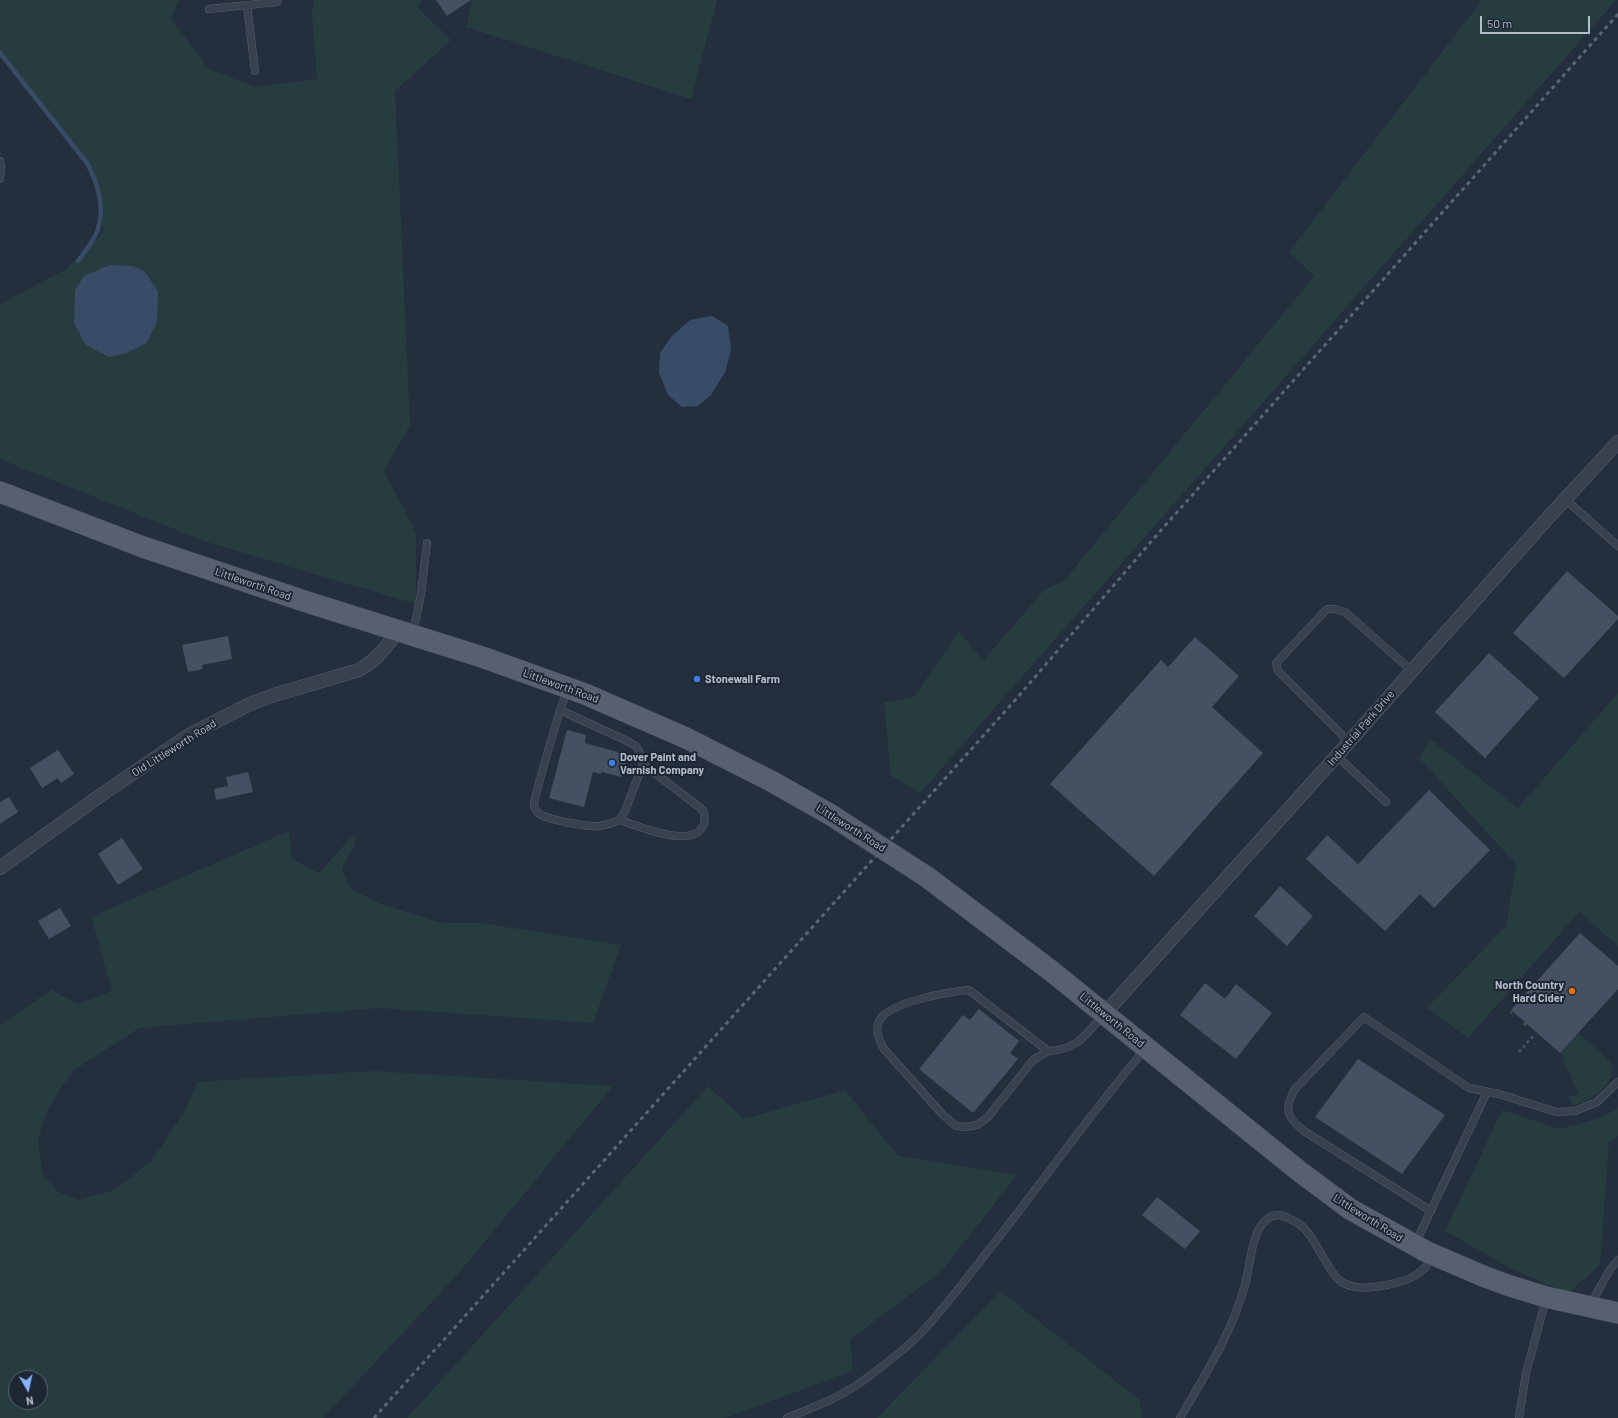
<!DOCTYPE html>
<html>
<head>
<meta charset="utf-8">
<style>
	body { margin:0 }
	#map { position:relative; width:1618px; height:1418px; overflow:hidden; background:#242f3e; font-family:Barlow,sans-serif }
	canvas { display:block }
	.north { position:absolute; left:8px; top:1370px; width:40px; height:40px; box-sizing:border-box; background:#1d2633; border:1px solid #59626f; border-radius:50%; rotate:171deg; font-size:11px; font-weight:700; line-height:16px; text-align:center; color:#b4bcc9 }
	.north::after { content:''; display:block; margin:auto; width:14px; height:18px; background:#8ab4f8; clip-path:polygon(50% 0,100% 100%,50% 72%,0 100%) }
	.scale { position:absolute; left:1480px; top:16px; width:110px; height:18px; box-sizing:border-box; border:2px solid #b4bcc9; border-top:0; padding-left:5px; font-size:12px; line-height:14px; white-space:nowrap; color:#b4bcc9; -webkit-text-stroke:3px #1d2633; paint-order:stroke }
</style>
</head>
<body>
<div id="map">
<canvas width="1618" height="1418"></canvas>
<div class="north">N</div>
<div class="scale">50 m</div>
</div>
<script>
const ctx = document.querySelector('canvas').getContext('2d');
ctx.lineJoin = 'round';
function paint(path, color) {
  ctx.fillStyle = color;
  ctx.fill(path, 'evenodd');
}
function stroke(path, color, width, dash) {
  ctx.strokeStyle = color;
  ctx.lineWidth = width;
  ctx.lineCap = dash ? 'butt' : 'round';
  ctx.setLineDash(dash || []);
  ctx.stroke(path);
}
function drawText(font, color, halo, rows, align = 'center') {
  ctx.font = font + ' Barlow,sans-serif';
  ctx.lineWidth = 4;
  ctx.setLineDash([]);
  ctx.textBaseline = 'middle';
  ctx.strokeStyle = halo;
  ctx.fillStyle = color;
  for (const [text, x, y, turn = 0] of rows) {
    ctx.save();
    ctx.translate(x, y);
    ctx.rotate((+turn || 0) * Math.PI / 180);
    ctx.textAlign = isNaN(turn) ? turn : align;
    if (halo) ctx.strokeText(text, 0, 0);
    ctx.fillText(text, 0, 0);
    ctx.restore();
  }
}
const green = new Path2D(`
	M0 0H179L171 19 209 69 255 87 317 79 312 15 314 0H421L418 8 451 40 395 91 410 425 384 471 416 533V604L207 542 0 459V304L65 270 104 232 92 174 0 54Z
	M472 0H717L691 99 466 27Z
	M1482 0H1616L920 793 891 776 884 703 914 697 959 631 983 661 1044 590 1064 581 1314 276 1289 252Z
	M1618 693V946L1579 912 1468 1038 1427 1008 1506 926 1516 864 1419 758 1430 739 1518 808Z
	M289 831 292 859 319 873 355 833V845L346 859 342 870 351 889 381 904 441 923H482L621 945 593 1023 379 1008 139 1028 73 1071 48 1108 38 1139 42 1173 58 1192 78 1200 115 1190 151 1161 184 1112 197 1082 374 1071 613 1086 459 1273 323 1418H0V1025L51 990 78 1004 112 991 91 917ZM16 1378H40V1402H16Z
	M1578 1033C1586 1040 1605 1055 1610 1063 1618 1077 1599 1095 1587 1100 1583 1103 1577 1104 1572 1105L1568 1097 1578 1094 1571 1075 1562 1061 1565 1057 1560 1053Z
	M708 1086 744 1119 845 1090 898 1156 1017 1175 941 1272 850 1339 853 1371 725 1418H407Z
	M1618 1108V1136L1609 1142 1600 1265 1568 1293 1510 1268 1445 1231 1502 1110 1559 1129 1603 1117Z
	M1000 1291 1140 1400 1142 1418H877Z`);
const water = new Path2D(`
	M110 265 132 266 144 271 158 291 157 321 147 343 124 354 109 357 85 344 74 323 75 290 84 276Z
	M712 316 728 326 731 350 725 372 711 395 698 406 682 407 668 395 659 373 660 353 671 337 690 320Z`);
const stream = new Path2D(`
	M0 53 87 163C97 182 105 207 98 229 95 239 84 253 78 261`);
const building = new Path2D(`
	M436 0H471L447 16Z
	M1567 571 1618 616V619L1564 678 1513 633Z
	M228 636 232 659 202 665 203 669 188 672 182 645Z
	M1195 637 1239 676 1212 707 1263 753 1154 876 1050 784 1161 660 1168 667Z
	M1489 653 1539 698 1485 758 1435 712Z
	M567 730 586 735 585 743 628 755 622 777 601 772V774L593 772 584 807 549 798Z
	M58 750 74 774 61 783 58 778 42 788 30 768Z
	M248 772 253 792 216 800 214 789 228 786 226 777Z
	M1429 790 1490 850 1434 908 1420 894 1385 931 1306 859 1327 835 1358 864Z
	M9 797 18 812 0 824V802Z
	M122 838 143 869 118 885 98 854Z
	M1280 886 1313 916 1287 946 1254 916Z
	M60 908 71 926 49 939 38 921Z
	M1580 933 1618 966V989L1560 1053 1511 1010Z
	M1205 983 1225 999 1236 984 1272 1013 1236 1059 1180 1015Z
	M979 1009 1019 1041 1010 1053 1018 1059 973 1113 919 1069 963 1015 970 1020Z
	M1358 1059 1445 1115 1402 1174 1315 1117Z
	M1157 1197 1200 1231 1185 1249 1142 1215Z`);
const path = new Path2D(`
	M1510 1012 1512 1013
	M1524 1025 1526 1023
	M1519 1052 1535 1034`);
const lane = new Path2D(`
	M247 5 255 71
	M209 9 277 2 278 0
	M0 161 1 166 0 179
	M1565 499 1618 546
	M413 634 421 594 427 543
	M560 710 625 740 636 746 639 751 643 764 625 811 620 820C613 823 606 825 599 826 588 827 547 820 538 813 535 810 534 806 534 802 544 764 554 727 567 690
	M1349 742 1278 671 1276 663 1327 609H1334L1345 612 1411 670
	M1337 756 1386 802
	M620 820C638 826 688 848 702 828 706 822 705 817 703 810L643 764
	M1048 1051 1033 1060 988 1117 977 1125 965 1127 956 1126 943 1115 884 1049C879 1040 873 1027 882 1017 896 1001 948 992 969 990L1048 1051C1078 1050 1085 1035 1103 1015
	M1431 1211 1304 1131C1286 1117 1284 1109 1295 1089L1364 1017 1469 1088 1499 1094 1556 1112 1575 1111 1597 1102 1618 1082
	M1415 1244 1487 1092
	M1590 1306 1609 1271 1618 1260
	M787 1418C812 1408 838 1398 860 1383 880 1368 901 1353 919 1335 944 1309 965 1280 988 1251 1041 1184 1090 1114 1145 1049
	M1180 1418C1205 1375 1232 1333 1245 1285 1251 1265 1251 1217 1278 1215 1282 1215 1288 1218 1292 1220 1302 1224 1307 1231 1313 1240 1319 1249 1331 1273 1338 1279 1351 1291 1371 1288 1387 1285 1410 1280 1421 1276 1434 1256
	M1519 1418 1526 1373 1546 1299`);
const street = new Path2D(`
	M0 868 101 795 189 735 250 704 274 695 359 670C377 660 387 646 399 630
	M1105 1013 1332 761 1546 520 1618 442`);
const primary = new Path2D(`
	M0 492 143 547 307 602 482 657 585 694 686 738 771 781 831 815
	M927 877 1050 970 1299 1171 1350 1209 1427 1252 1483 1276 1507 1285 1546 1297 1618 1313`);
const rail = new Path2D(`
	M374 1418 1017 698 1156 536 1618 14`);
const primaryBridge = new Path2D(`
	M831 815 927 877`);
const markers = [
	[697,679,4,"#3f7fe0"],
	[612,763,4,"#3f7fe0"],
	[1572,991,4,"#e8710a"]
];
const streetNames = [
	["Littleworth Road",253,584,19],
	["Littleworth Road",561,686,20],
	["Industrial Park Drive",1361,728,-49],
	["Old Littleworth Road",174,748,-32],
	["Littleworth Road",851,828,32],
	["Littleworth Road",1112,1020,39],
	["Littleworth Road",1368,1218,32]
];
const poiNames = [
	["Stonewall Farm",705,679],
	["Dover Paint and",620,757],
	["Varnish Company",620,770],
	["North Country",1564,985,"right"],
	["Hard Cider",1564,998,"right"]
];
paint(green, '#263c3f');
paint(water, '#394c67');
stroke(stream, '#394c67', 4.5);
paint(building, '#455162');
stroke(lane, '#565f6c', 8);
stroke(street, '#565f6c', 14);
stroke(primary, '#414a57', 22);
stroke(path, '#44595c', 2.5, [3, 3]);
stroke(lane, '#38414e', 7);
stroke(street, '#38414e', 13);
stroke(primary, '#56606e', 21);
stroke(rail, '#5a6575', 3, [4, 4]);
stroke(primaryBridge, '#414a57', 22, []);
stroke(primaryBridge, '#56606e', 21);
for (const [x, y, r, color] of markers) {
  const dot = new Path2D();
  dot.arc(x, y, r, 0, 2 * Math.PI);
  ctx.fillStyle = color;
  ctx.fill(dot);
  stroke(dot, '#1d2633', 1.5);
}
drawText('11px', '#b4bcc9', '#1d2633', streetNames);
drawText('bold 11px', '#b4bcc9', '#1d2633', poiNames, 'left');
</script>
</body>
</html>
